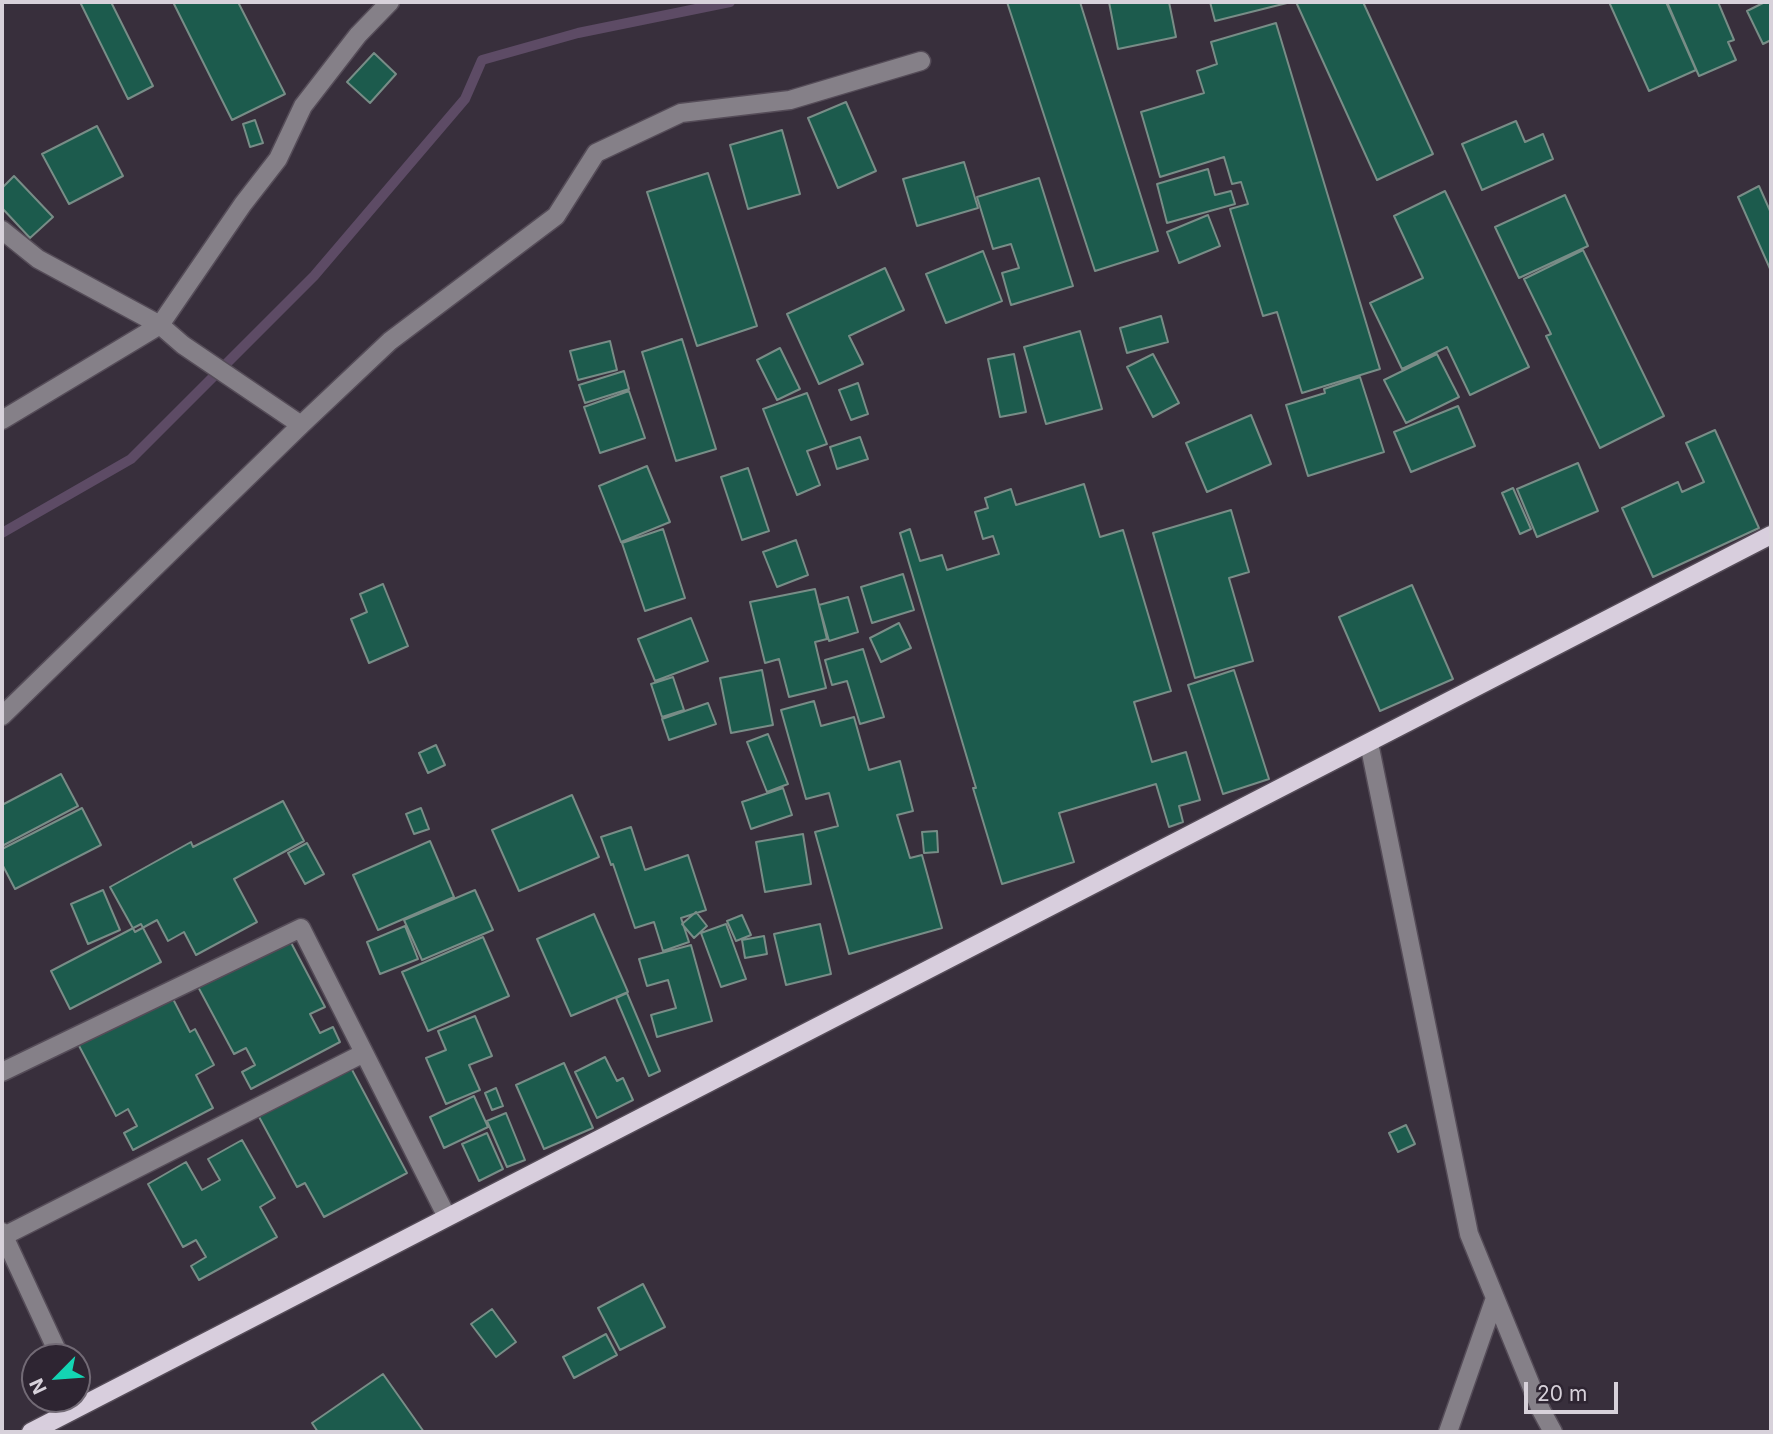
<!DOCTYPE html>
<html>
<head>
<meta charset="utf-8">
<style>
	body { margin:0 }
	#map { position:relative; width:1773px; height:1434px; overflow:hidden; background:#382f3c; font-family:Inter,sans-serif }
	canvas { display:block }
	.frame { position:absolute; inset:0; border:4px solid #d7d1da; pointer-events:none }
	.north { position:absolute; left:21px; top:1343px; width:70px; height:70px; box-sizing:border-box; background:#2e2532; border:2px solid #726a75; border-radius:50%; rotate:245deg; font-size:19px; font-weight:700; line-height:28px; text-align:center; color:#d7d1da }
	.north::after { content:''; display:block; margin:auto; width:24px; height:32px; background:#13d5b3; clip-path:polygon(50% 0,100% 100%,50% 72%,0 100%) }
	.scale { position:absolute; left:1524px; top:1382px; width:94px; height:32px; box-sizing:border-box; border:4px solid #d7d1da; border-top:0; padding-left:9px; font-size:21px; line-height:24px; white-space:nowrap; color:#d7d1da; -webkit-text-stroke:5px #2e2532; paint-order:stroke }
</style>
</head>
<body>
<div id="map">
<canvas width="1773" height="1434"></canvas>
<div class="frame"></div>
<div class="north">N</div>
<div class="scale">20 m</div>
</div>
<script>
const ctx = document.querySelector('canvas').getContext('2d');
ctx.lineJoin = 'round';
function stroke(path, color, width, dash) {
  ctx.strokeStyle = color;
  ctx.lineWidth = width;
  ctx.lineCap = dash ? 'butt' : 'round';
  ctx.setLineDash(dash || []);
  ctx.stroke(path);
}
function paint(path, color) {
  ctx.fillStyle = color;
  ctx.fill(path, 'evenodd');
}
const stream = new Path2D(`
	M2 533 131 459 314 276 465 99 482 60 578 33 730 2`);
const building = new Path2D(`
	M80 2H111L153 86 128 99Z
	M173 2H238L285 94 232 120Z
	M1007 2H1080L1158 251 1095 271Z
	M1109 2H1169L1176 37 1118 49Z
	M1210 2H1291L1215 21Z
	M1296 2H1363L1433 154 1377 180Z
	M1609 2H1666L1696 70 1649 91Z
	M1667 2H1718L1734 40 1728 42 1736 60 1699 76Z
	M1765 2H1771V40L1763 44 1747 11Z
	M1276 23 1380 369 1302 393 1277 312 1263 316 1230 209 1248 204 1241 182 1232 184 1224 157 1160 177 1141 112 1204 93 1197 71 1217 64 1211 42Z
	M374 53 396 74 370 103 347 82Z
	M846 102 876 171 838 188 808 118Z
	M255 120 263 143 250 147 243 124Z
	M1516 121 1525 142 1543 134 1553 159 1482 190 1462 144Z
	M97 126 123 176 69 204 42 154Z
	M782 130 800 194 748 209 730 145Z
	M964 162 978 208 917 226 903 179Z
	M1208 169 1215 195 1231 191 1235 204 1167 223 1157 184Z
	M708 173 757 326 697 346 647 192Z
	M14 176 53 217 30 238 2 208V188Z
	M1039 178 1073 286 1011 305 1002 273 1019 268 1011 244 993 249 977 197Z
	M1759 186 1771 213V271L1738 197Z
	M1445 191 1529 367 1470 395 1447 347 1402 369 1370 303 1423 278 1394 216Z
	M1565 195 1588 246 1519 278 1495 227Z
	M1208 215 1220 246 1179 263 1167 232Z
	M1583 250 1664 416 1600 448 1546 336 1551 334 1524 279Z
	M983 251 1002 301 946 323 926 274Z
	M885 268 904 310 849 336 863 364 819 384 787 314Z
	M1161 316 1168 342 1127 353 1120 328Z
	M1080 331 1102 409 1046 424 1024 347Z
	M682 339 716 449 676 461 642 352Z
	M610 341 617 370 578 380 570 351Z
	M780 348 800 389 777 400 757 360Z
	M1014 354 1026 412 1000 417 988 359Z
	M1153 354 1179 403 1153 417 1127 367Z
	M1437 354 1459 397 1406 423 1384 380Z
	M624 371 629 389 585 403 579 385Z
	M1360 377 1384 452 1308 476 1286 405 1325 393 1324 389Z
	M858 383 868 414 851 420 839 390Z
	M629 391 645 438 600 453 584 407Z
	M807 393 827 444 807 451 820 485 797 495 763 409Z
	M1458 406 1475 446 1411 472 1394 432Z
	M1251 415 1271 464 1207 492 1186 443Z
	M1715 430 1759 528 1653 577 1622 508 1678 482 1682 492 1704 482 1686 443Z
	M860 437 868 459 837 469 830 447Z
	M1578 463 1598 511 1537 537 1517 489Z
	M647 466 670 522 621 542 599 486Z
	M748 468 769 531 742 540 721 477Z
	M1084 484 1100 537 1123 530 1171 691 1134 702 1152 762 1186 752 1200 800 1179 806 1183 822 1169 827 1156 784 1059 813 1074 862 1002 884 973 788H976L900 533 910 529 920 561 942 555 947 570 999 554 993 536 983 539 975 512 988 508 985 498 1011 489 1016 505Z
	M1513 488 1531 529 1520 534 1502 493Z
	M1231 510 1249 572 1229 578 1253 661 1195 678 1153 533Z
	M663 529 685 598 645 611 622 543Z
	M796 540 808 575 777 587 763 552Z
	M903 574 914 610 872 623 861 587Z
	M383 584 408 646 369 663 351 619 367 612 360 594Z
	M1412 585 1453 679 1380 711 1339 617Z
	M815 589 827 639 815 642 826 688 789 697 779 659 765 663 750 602Z
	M848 597 858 632 829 641 819 605Z
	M691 618 708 661 655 681 638 639Z
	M899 623 911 648 881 662 870 638Z
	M863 649 884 717 860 724 847 681 832 685 825 660Z
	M762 670 773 725 731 733 720 678Z
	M1234 670 1269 779 1223 794 1188 685Z
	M673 677 684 710 662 717 651 684Z
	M814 701 821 726 854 717 869 770 900 761 913 811 897 815 910 858 922 855 942 928 849 954 815 832 838 826 829 793 806 799 781 710Z
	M708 703 716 724 669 740 662 719Z
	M768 734 788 784 767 792 747 742Z
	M436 745 445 765 428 773 419 753Z
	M61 774 78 806 2 846V805Z
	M783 788 792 815 751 829 742 802Z
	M572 795 599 857 519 891 492 830Z
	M283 801 304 841 234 879 257 922 196 955 184 932 168 941 157 920 135 932 110 887 191 842 193 847Z
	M82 808 101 845 15 889 2 864V849Z
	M421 808 429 829 414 834 406 814Z
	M631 827 645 870 688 855 706 910 681 918 689 942 663 951 654 922 635 928 613 864 611 865 601 837Z
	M937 831 938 852 924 853 922 832Z
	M803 834 811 884 765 892 756 842Z
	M430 841 454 897 378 930 353 875Z
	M307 843 324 874 305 884 288 853Z
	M103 890 120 930 88 944 71 904Z
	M475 890 493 930 422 960 404 920Z
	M696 912 707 926 694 938 682 924Z
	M594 914 628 992 571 1016 537 939Z
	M742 915 751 935 736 941 727 921Z
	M141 924 161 962 70 1009 51 971Z
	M726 924 746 979 721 987 701 933Z
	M820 924 831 974 786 985 774 934Z
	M405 926 418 959 380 974 367 942Z
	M287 935 325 1007 310 1014 320 1033 333 1027 340 1042 251 1089 242 1072 255 1065 246 1048 234 1054 196 983Z
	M764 936 767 954 745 958 742 940Z
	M483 937 509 996 428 1031 402 972Z
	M691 945 712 1021 657 1037 651 1015 676 1008 668 980 647 986 639 959Z
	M170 993 190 1032 195 1029 214 1065 196 1075 213 1108 133 1150 124 1133 137 1126 128 1109 116 1116 77 1042Z
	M627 993 660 1071 649 1076 616 998Z
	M475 1016 492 1056 469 1065 480 1090 446 1104 426 1058 446 1050 438 1031Z
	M605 1057 617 1081 623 1078 633 1100 597 1118 575 1072Z
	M564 1063 593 1128 544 1149 516 1085Z
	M350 1066 407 1173 324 1217 305 1183 297 1187 258 1115Z
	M496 1088 503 1106 492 1110 485 1093Z
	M474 1096 488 1127 444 1148 430 1117Z
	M506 1113 525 1160 507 1167 487 1121Z
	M1406 1125 1415 1144 1398 1152 1389 1133Z
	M487 1133 503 1169 479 1181 462 1144Z
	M242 1140 275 1198 260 1207 277 1237 199 1280 191 1266 206 1257 196 1240 183 1247 148 1184 186 1162 202 1190 220 1180 208 1159Z
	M643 1284 665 1327 620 1350 598 1308Z
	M492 1309 516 1342 496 1357 471 1324Z
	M606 1334 617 1355 574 1378 563 1357Z
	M383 1374 424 1432H318L312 1423Z`);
const minor = new Path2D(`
	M2 230 38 259 160 325 183 345 301 425
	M2 420 160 325 243 204 278 159 303 106 358 35 390 2
	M2 716 301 425 390 341 556 216 596 153 681 113 790 100 921 61
	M1369 743 1469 1234 1541 1410 1553 1432
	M2 1072 301 928 447 1217
	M2 1232 60 1357
	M2 1237 364 1053
	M1448 1432 1495 1298`);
const major = new Path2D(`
	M31 1432 1771 535`);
stroke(stream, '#5d4b65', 10);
paint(building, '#1c5b4d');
stroke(building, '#788d87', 2);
stroke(minor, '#554c58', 21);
stroke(major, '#554c58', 21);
stroke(minor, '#858088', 18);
stroke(major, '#d8cedd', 18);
</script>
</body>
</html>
